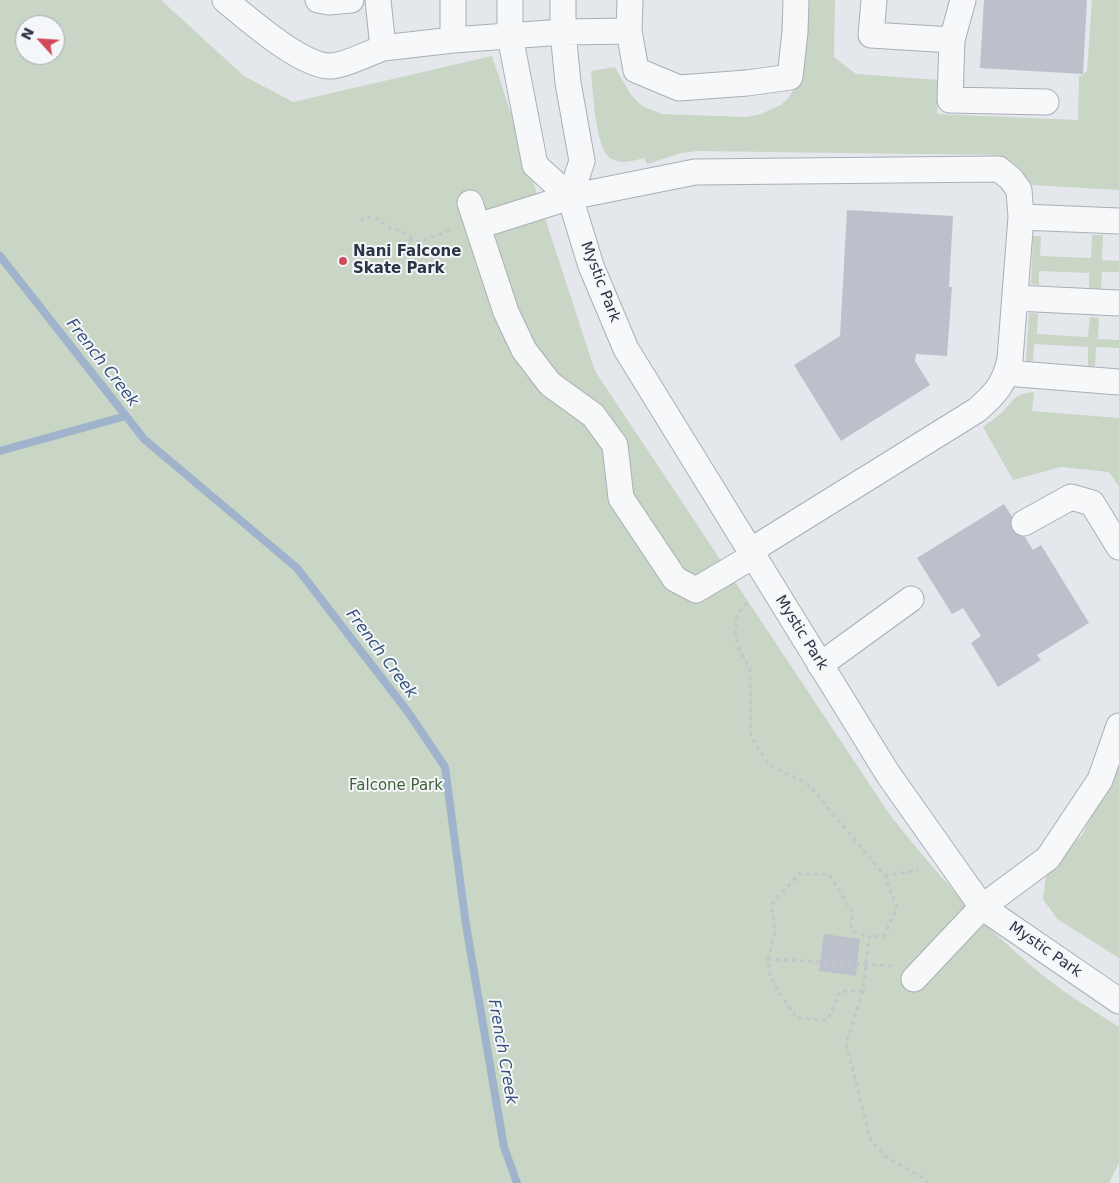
<!DOCTYPE html>
<html>
<head>
<meta charset="utf-8">
<style>
	body { margin:0 }
	#map { position:relative; width:1119px; height:1183px; overflow:hidden; background:#e4e7ec; font-family:"DejaVu Sans",sans-serif }
	canvas { display:block }
	.north { position:absolute; left:15px; top:15px; width:50px; height:50px; box-sizing:border-box; background:#f4f6f9; border:1px solid #a4a8b1; border-radius:50%; rotate:296deg; font-size:14px; font-weight:700; line-height:20px; text-align:center; color:#2b3445 }
	.north::after { content:''; display:block; margin:auto; width:18px; height:22px; background:#d1495b; clip-path:polygon(50% 0,100% 100%,50% 72%,0 100%) }
</style>
</head>
<body>
<div id="map">
<canvas width="1119" height="1183"></canvas>
<div class="north">N</div>
</div>
<script>
const ctx = document.querySelector('canvas').getContext('2d');
ctx.lineJoin = 'round';
function paint(path, color) {
  ctx.fillStyle = color;
  ctx.fill(path, 'evenodd');
}
function stroke(path, color, width, dash) {
  ctx.strokeStyle = color;
  ctx.lineWidth = width;
  ctx.lineCap = dash ? 'butt' : 'round';
  ctx.setLineDash(dash || []);
  ctx.stroke(path);
}
function drawText(font, color, halo, rows, align = 'center') {
  ctx.font = font + ' "DejaVu Sans",sans-serif';
  ctx.lineWidth = 4;
  ctx.setLineDash([]);
  ctx.textBaseline = 'middle';
  ctx.strokeStyle = halo;
  ctx.fillStyle = color;
  for (const [text, x, y, turn = 0] of rows) {
    ctx.save();
    ctx.translate(x, y);
    ctx.rotate((+turn || 0) * Math.PI / 180);
    ctx.textAlign = isNaN(turn) ? turn : align;
    if (halo) ctx.strokeText(text, 0, 0);
    ctx.fillText(text, 0, 0);
    ctx.restore();
  }
}
const green = new Path2D(`
	M0 0H161L244 76 293 102 492 56 595 371 890 815C941 879 998 944 1065 992 1082 1004 1101 1015 1119 1027V1163L1109 1183H0ZM25 25H55V55H25Z
	M803 0H835L834 57 856 74 940 80 937 114 1078 120 1079 77 1087 71 1092 0H1119V190L1032 185C1022 170 1014 159 996 155L697 151 681 153 647 164 644 158C633 161 621 165 610 158 595 148 593 89 591 71L615 67 631 95 642 106 662 114 746 117 761 114 781 105 789 97 798 82Z
	M1092 235H1103L1102 260 1119 261V272H1102L1101 290 1089 289V273L1039 271V285L1031 284 1033 236H1041L1040 256 1091 258Z
	M1029 313 1038 314 1037 334 1088 337 1090 317 1099 318 1098 339 1119 340V348L1096 347 1095 366H1088V347L1034 344 1033 363 1026 362Z
	M1034 392 1032 411 1119 418V487L1109 472 1061 467 1013 480 983 427C989 422 996 418 1002 412 1016 399 1013 394 1034 392Z
	M1119 755V958L1057 919 1043 899 1047 870 1082 835Z`);
const stream = new Path2D(`
	M0 256 144 439 297 568 408 712 445 767 466 925 504 1147 517 1183
	M0 451 126 416`);
const building = new Path2D(`
	M984 0H1087L1083 74 980 68Z
	M847 210 953 216 949 287H952L947 356 916 354 915 361 930 385 841 441 794 365 840 336Z
	M1004 504 1033 550 1041 545 1089 623 1037 655 1041 660 998 687 971 643 981 636 963 608 952 614 917 558Z
	M824 934 860 939 856 976 819 971Z`);
const path = new Path2D(`
	M361 221 365 217H375L391 229 400 230 418 242 452 230
	M400 255 412 239
	M747 603 737 615 735 632 738 647 750 669 751 737 769 765 808 784 885 876 897 908 884 936 869 937 863 991 846 1043 871 1141 886 1157 925 1179 927 1183
	M885 876 918 870
	M768 959 893 966
	M863 991H840L828 1020 797 1018 782 997 770 976 768 959 775 932 772 904 799 874H829L852 911 851 930 869 937`);
const minor = new Path2D(`
	M225 0C247 18 303 68 332 66 346 65 369 53 383 48
	M318 0 329 2 351 0
	M378 0 383 48 453 40
	M453 0V40L563 32 629 31 636 70 679 88 747 83 790 77 795 32 796 0
	M510 0V36L535 165 570 197 591 266 626 349 888 774 982 907 1119 1001
	M563 0V32L568 83 582 161 570 197
	M874 0 871 35 952 40 950 100 1046 102
	M629 31 630 0
	M952 40 963 0
	M470 203 506 312 524 350 550 384 593 415 615 445 621 498 675 579 696 590 753 556
	M1021 217 1119 221
	M478 226 570 197 695 172 999 169 1011 179 1019 190 1021 217 1010 359C1004 385 996 393 977 410L750 551
	M1015 298 1119 303
	M1006 373 1119 382
	M1024 523 1071 497 1092 503 1119 547
	M820 665 911 599
	M914 979 982 907 1048 858 1100 780 1119 726`);
const markers = [
	[343,261,5,"#d1495b"]
];
const poiNames = [
	["Nani Falcone",353,252],
	["Skate Park",353,269]
];
const streetNames = [
	["Mystic Park",600,282,69],
	["Mystic Park",801,633,58],
	["Mystic Park",1045,950,35]
];
const parkNames = [
	["Falcone Park",396,786]
];
const waterNames = [
	["French Creek",102,363,52],
	["French Creek",381,654,53],
	["French Creek",502,1052,80]
];
paint(green, '#c9d6c5');
stroke(stream, '#9fb4cc', 8);
paint(building, '#bbc0ca');
stroke(minor, '#a9aeb7', 27);
stroke(path, '#c2c5cb', 3, [4, 4]);
stroke(minor, '#f7f8fa', 25);
for (const [x, y, r, color] of markers) {
  const dot = new Path2D();
  dot.arc(x, y, r, 0, 2 * Math.PI);
  ctx.fillStyle = color;
  ctx.fill(dot);
  stroke(dot, '#f4f6f9', 2);
}
drawText('bold 15px', '#2b3445', '#f4f6f9', poiNames, 'left');
drawText('15px', '#2b3445', '#f4f6f9', streetNames);
drawText('15px', '#3f6138', '#f4f6f9', parkNames);
drawText('italic 16px', '#34527a', '#f4f6f9', waterNames);
</script>
</body>
</html>
